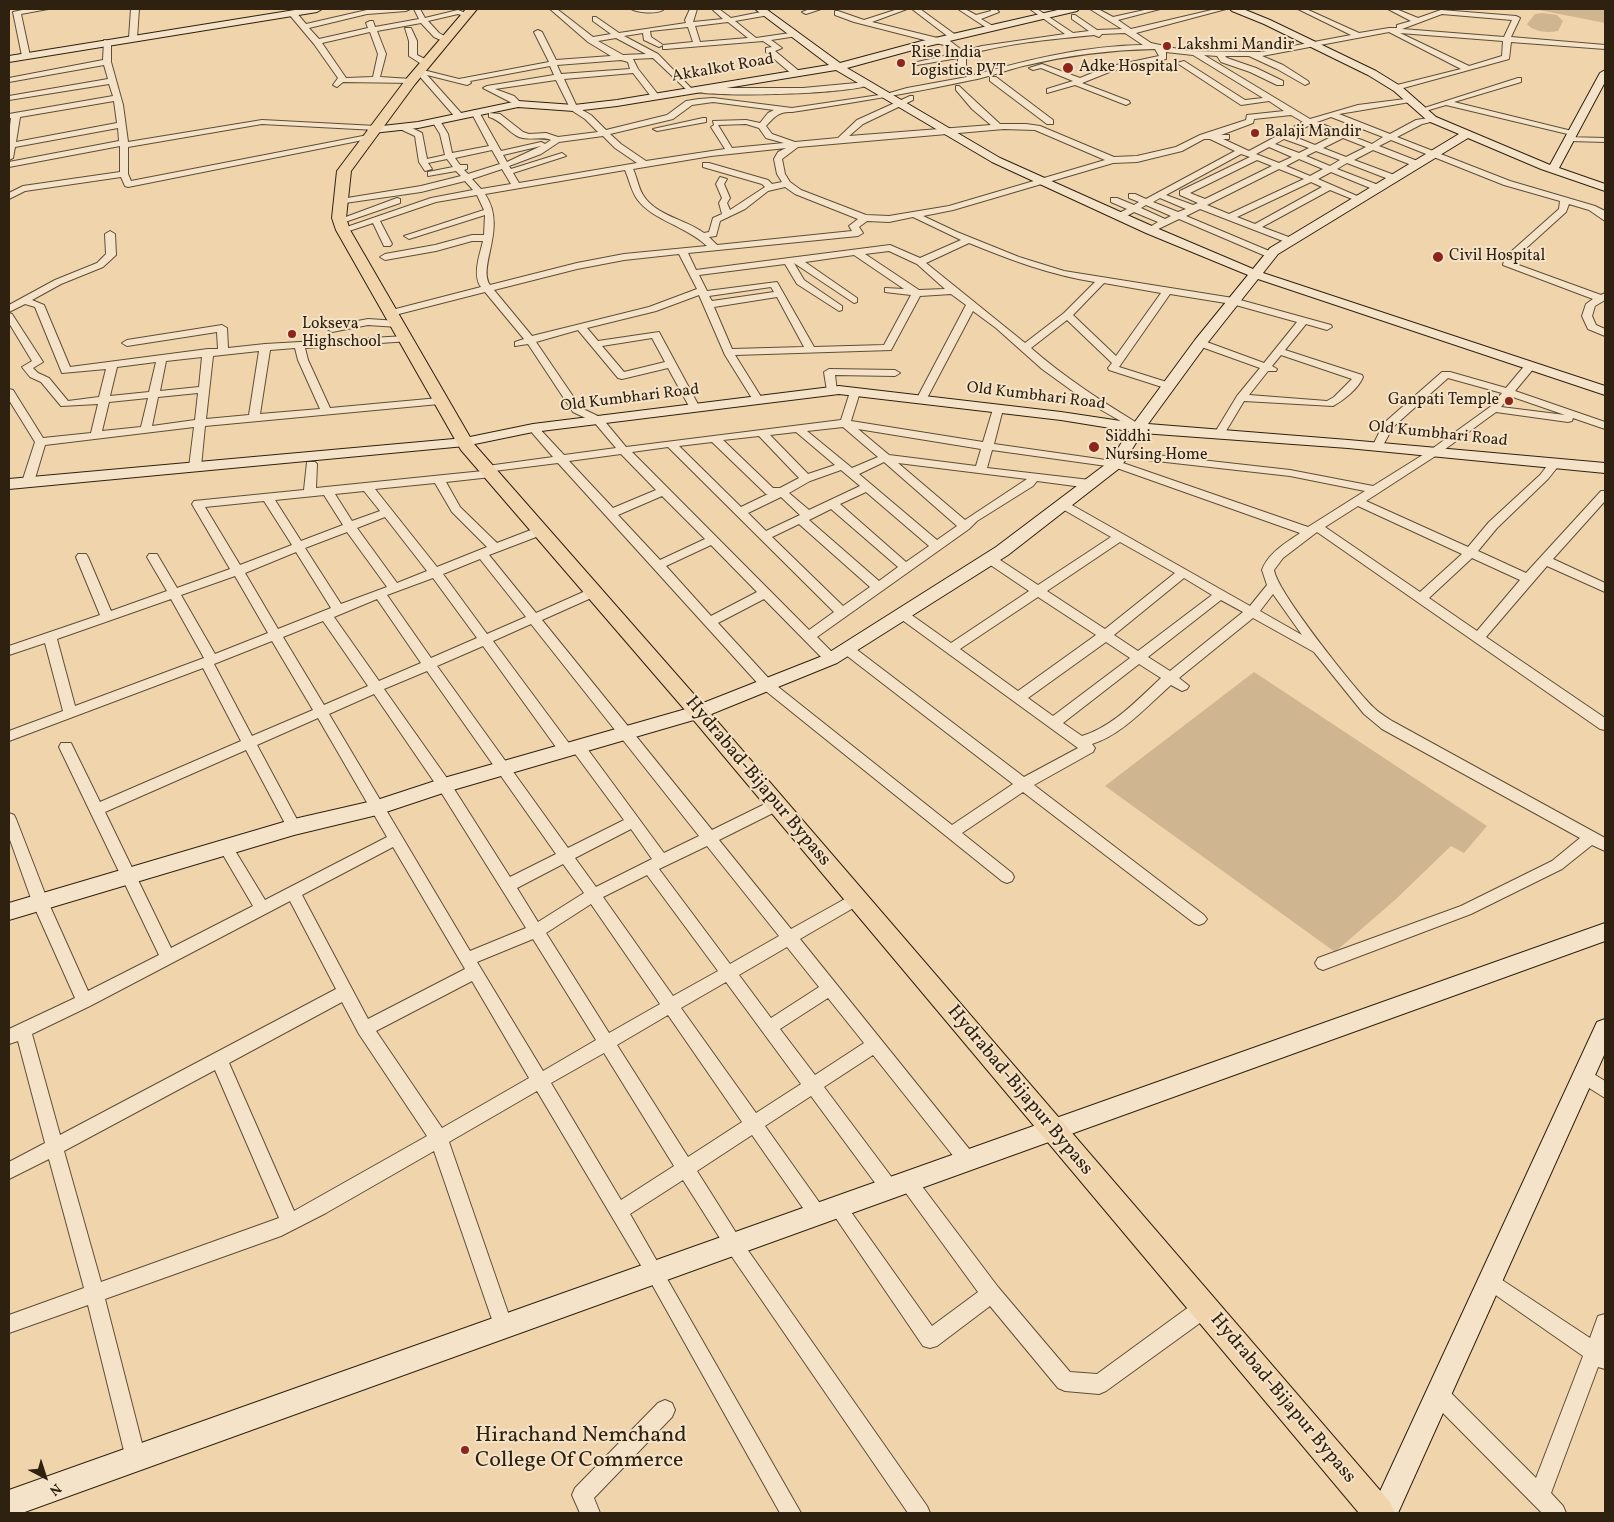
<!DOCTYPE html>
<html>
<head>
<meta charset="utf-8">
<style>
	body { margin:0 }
	#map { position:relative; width:1614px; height:1522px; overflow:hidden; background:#f0d4ac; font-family:Vollkorn,serif }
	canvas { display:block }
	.frame { position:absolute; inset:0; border:10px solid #2e210f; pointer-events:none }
	.north { position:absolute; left:20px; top:1452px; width:50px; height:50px; -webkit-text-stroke:4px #f5e3c9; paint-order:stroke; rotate:140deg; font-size:14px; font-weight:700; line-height:20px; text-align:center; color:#2e210f }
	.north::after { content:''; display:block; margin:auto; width:18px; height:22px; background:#2e210f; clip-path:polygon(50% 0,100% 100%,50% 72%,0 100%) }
</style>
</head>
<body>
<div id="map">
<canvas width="1614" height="1522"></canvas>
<div class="frame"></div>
<div class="north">N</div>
</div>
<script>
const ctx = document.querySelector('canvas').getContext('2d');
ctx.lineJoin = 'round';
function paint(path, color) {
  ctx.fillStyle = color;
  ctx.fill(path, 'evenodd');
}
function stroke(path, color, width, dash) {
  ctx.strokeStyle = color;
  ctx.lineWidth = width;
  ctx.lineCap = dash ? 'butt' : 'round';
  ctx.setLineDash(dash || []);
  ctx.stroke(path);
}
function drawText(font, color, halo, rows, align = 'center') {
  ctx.font = font + ' Vollkorn,serif';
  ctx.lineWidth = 4;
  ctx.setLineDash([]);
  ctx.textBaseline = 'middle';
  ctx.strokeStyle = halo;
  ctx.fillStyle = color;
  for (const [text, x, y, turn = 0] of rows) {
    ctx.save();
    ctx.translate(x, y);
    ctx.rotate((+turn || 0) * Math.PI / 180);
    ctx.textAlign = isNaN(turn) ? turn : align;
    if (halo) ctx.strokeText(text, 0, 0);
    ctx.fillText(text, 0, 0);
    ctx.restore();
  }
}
const green = new Path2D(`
	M1535 9H1605V23L1534 9Z
	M1543 13 1557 15 1563 21 1558 31C1549 33 1533 32 1527 24L1535 14Z
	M1254 672 1487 826 1464 853 1451 846 1396 899 1335 952 1105 786Z`);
const street = new Path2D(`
	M27 9H48L21 14 30 56 26 58 22 56 13 12Z
	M131 9H139L137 38 133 40 129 38Z
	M381 9H410L406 11 367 14 309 28 319 39 368 28 366 23 370 21H373L375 27 419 19 414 9H420L425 18 458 10 471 15 467 17 458 14 428 21 439 33 448 38V42H445L434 37 421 23 377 31 386 54 380 77 411 79H414V83L343 82 337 87 333 85 338 78 314 44 288 13 295 11 306 24 367 10ZM370 32 378 54 373 77 346 78 322 43Z
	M550 9H557L593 37 611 34 593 21V17H596L619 33 686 23 685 20 690 9H697L693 22 723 19 712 9H719L731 18 766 11H769V15L735 21 756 38 797 32V36L771 40 782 48 775 51 799 71V75H793L766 52V48L772 47 763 41 666 49H663V45L693 42 688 27 650 31 651 37 663 45 659 47 644 40 643 33 624 36 658 54 693 90 697 88H803L867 82 871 84C857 94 712 98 694 91L690 93 653 58 633 59 638 69 660 97 656 99H653L633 73 564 79 577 107 591 115 606 130 667 115 686 101 699 99 713 98 792 108 886 94 907 88 967 77 958 65V58L917 65 913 63 957 53 944 45 854 22 835 15V11H838L864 20 898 9H907L872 22 950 41 963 51 982 46 1065 34 1030 9H1037L1073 33 1089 31 1072 19V15H1075L1097 30 1122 29 1090 9H1098L1113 17 1149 9H1160L1118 20 1131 29 1216 9H1226L1136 33 1151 43 1187 51 1261 52 1351 35 1298 9H1306L1359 33 1389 28H1397V25L1411 21 1388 9H1396L1418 18 1441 10 1516 16 1520 18 1511 37 1605 45V49L1511 42 1509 59 1396 90 1392 88 1393 86 1461 69 1389 32 1262 56 1283 65 1308 81 1309 83 1305 85 1277 69 1249 56H1225L1227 58 1256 68 1283 81V85H1277L1250 72 1221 62 1217 56 1204 55 1310 119 1358 105 1413 98V102H1410L1339 114 1390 134 1416 120 1435 117V121L1422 124 1397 137 1510 181 1595 206 1605 211V221L1589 210 1569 204 1566 212 1513 260V263L1601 295 1605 293V300L1595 306 1592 316 1596 325 1605 329V336L1588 329 1582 316 1586 304 1593 299 1503 265 1505 257 1559 209 1560 201 1504 185 1391 140 1379 146 1420 162V166H1414L1373 150 1354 160 1397 176V180H1391L1347 163 1337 169 1381 186V190H1375L1331 172 1318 179 1364 199 1357 201 1330 190 1262 227 1294 239V243H1288L1200 209 1186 216 1274 253V257H1268L1179 219 1150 233 1145 230 1158 222 1134 212 1123 218H1117V214L1127 209 1111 202V198H1117L1134 205 1139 202 1129 198V194H1135L1146 199 1235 151 1210 139H1204L1182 151 1137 162 1113 163 953 210 923 216 957 232 1019 257 1064 271 1233 298 1331 325 1332 327 1327 330 1306 324 1285 350 1362 375 1363 377C1358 389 1344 400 1333 406L1244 401 1223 436H1215L1214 434 1237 396 1260 368 1196 345V341H1204L1264 363 1297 322 1232 304 1170 294 1119 367 1173 384 1174 386 1173 388H1165L1109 370 1108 368 1112 363 1067 320 1031 348C1065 378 1103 402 1142 426L1143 428 1138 431 1089 403 1042 369 996 328 973 311 926 400 921 403 917 402 916 400 966 305 951 294 920 296 891 350 735 355 763 400 758 403 753 400 725 355 699 295 656 311 587 328 598 341 659 332 700 408 695 411 690 408 668 368 622 379 618 378 578 330 536 342 581 408 602 418 626 447 841 420 850 392 855 389 860 392 851 421 983 442 993 409 998 406 1003 409 994 444 1120 462 1308 527 1365 491 1290 476 1121 457 1115 454 1121 451 1290 470 1373 486 1429 451 1490 407 1502 393 1448 378 1393 427 1381 449H1373L1372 447 1384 423 1442 372H1450L1506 388 1526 364H1534L1535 366 1534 368 1515 391 1605 422V429L1573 418 1572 421 1568 422 1496 412 1437 455 1366 501 1468 547 1489 522 1540 475 1550 462H1558L1560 464 1548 479 1497 528 1478 551 1526 573 1601 491H1605V501L1553 559 1605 583V592L1547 566 1486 637 1605 718V730L1600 729 1317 532 1283 558 1274 570C1277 592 1354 688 1373 707 1379 713 1386 717 1392 721L1605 838V851L1592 845 1562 869 1471 914 1323 970 1318 968 1315 963 1318 958 1461 906 1552 861 1580 838 1382 729 1364 714 1314 652 1253 618 1179 678 1189 686 1187 689 1182 691 1171 685C1147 706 1122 735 1092 744L1095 748 1093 752 1034 785 1204 915 1207 919 1204 923 1199 925 1194 923 1023 792 962 833 1012 873 1014 877 1012 881 1007 883 1002 881 762 688 558 463 494 471 497 474 491 477 446 482 460 507 497 543 536 528H544L546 531 544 534 489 555 536 613 590 589H598L600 592 598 595 542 620 712 830 771 801 776 800 781 801 783 805 781 809 719 840 791 929 852 895 857 893 862 895 864 899 862 903 800 939 974 1155 977 1161 974 1167 968 1169 962 1167 873 1055 824 1087 896 1183 899 1189 896 1195 890 1197 884 1195 811 1096 765 1126 824 1209 827 1215 824 1221 818 1224 812 1221 752 1135 697 1171 740 1239 927 1506 930 1513H908L728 1251 683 1180 630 1214 801 1513H780L649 1279 537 1091 449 1142 513 1327 511 1334 504 1336 497 1334 434 1151 326 1213 281 1236 105 1299 146 1459 143 1466 136 1469 129 1466 126 1459 88 1305 9 1333V1315L84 1288 49 1159 9 1179V1162L45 1143 18 1041 9 1044V1029L75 998 33 904 9 837V813L14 815 16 819 49 904 88 991 159 955 59 747 61 743H71L100 802 241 741 203 668 9 741V731L63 711 45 643 9 655V646L100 615 76 557 78 554H86L88 557 111 611 167 591 147 557 149 554H157L177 588 230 569 192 504 194 501 304 490 307 462H315L317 464 316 488 483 471 481 469 483 467 487 466 553 457 528 428 533 425 537 426 564 455 616 448 594 422 573 412 528 344 515 346V342L524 339 485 292 391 316 386 313 388 311 481 287C472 275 480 254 483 241H472L436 251 385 260 380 257 385 254 435 245 472 235H484L485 215 409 239 404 236 484 210 477 195 436 202 380 221 392 244 390 246H384L373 223 343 233 338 230 431 198 473 190 465 181 421 192 338 204V200L341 199 421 186 461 176 456 171 428 176V172L453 167 447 159 428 163 432 169 425 171 419 162 415 136 400 129V125H406L422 133 427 159 445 155 440 134 432 121 436 119H439L448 134 452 153 489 146 471 112 475 110 479 112 501 151 541 142 545 144 551 140C541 136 530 141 519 137 508 132 501 120 489 117V113L500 114 523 132 529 134 546 133 558 137 598 132 585 119 571 110 556 80 495 89 514 96 522 104 518 106 483 88 487 86 554 75 550 66 470 81 471 83 467 85 427 75 462 114 463 116 459 118H456L415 71 419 69 459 79 549 62 534 32 538 30 542 32 556 60 611 56 588 42ZM1442 14 1512 20 1504 37 1402 29ZM728 22 748 38 700 42 695 26ZM1125 33 1143 45C1085 46 1030 59 974 75L966 65V55C1007 43 1052 39 1094 35L1099 37 1102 34ZM1400 33 1503 41 1502 56 1469 66ZM616 38 646 54 623 55 598 41ZM1155 49 1159 56 1107 67 1080 78 1042 64 1029 68 1033 70 1041 68 1073 81 1047 89V93L1075 85 1126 105 1130 103 1129 101 1082 83 1112 71 1166 59V52L1193 55 1263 98 1245 100 1184 61 1177 63 1241 105 1269 101 1284 111 1247 115 1246 120 1200 135 1176 147 1137 156 1114 157 1040 126 1026 124H1000L959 86H956V90L972 109 991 125 849 136 863 124 913 100V96H910L857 120 838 138 795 142 772 134 766 126C774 117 779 111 792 112 852 103 912 93 972 80 989 77 1006 70 1023 66 1069 55 1108 50 1155 49ZM621 60 628 62 630 69 561 74 557 65ZM713 102 774 110 768 113 760 123 746 120 713 121 714 125 711 127 725 149 646 161 621 144 610 134 673 119 692 105ZM1291 115 1303 122 1249 151 1223 139H1229V135H1221L1253 123 1254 119ZM1331 117 1383 137 1372 144 1349 135V131L1342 132 1317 122ZM746 124 759 128 766 138 784 143 732 148 718 125ZM1310 125 1335 135 1315 145 1290 135ZM1004 129 1035 130 1105 160 949 206 889 216 866 215 801 190 790 182 785 174 782 159 798 147ZM603 136 615 148 637 163 519 183 513 173 566 156 562 153 511 169 509 166 541 154 559 142ZM1343 138 1366 147 1346 157 1323 148ZM1284 139 1309 148 1299 153 1275 144ZM541 146 507 162 503 155ZM1269 147 1292 157 1279 163 1256 154ZM786 148 778 152 774 159 777 174 782 182 772 184 768 180 709 163H703V167L762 184 765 187 730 210 727 203 730 198 724 184 727 179 720 177 716 184 722 198 719 203 722 214 713 218 709 232 704 233C685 219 656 216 643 195 638 187 637 177 633 169L711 156ZM492 150 500 164 468 174 464 170 467 169V165H460L455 158ZM1316 151 1340 160 1330 166 1306 156ZM1241 154 1250 157 1180 191V195L1198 203 1193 205 1166 195ZM1299 159 1323 169 1310 176 1286 166ZM1257 160 1272 166 1205 199 1190 193ZM502 169 511 184 481 189 472 179ZM1279 169 1304 179 1229 214 1207 205ZM625 170C629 179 631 190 637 199 652 220 686 226 707 246L624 254 577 263 490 285C477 266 508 228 485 194ZM1311 182 1322 187 1255 224 1237 217ZM785 187 795 194 858 219 849 226 852 231 717 245 709 237 716 236 720 221 745 209 768 191ZM1160 198 1186 209 1178 212 1153 202ZM1146 205 1171 216 1165 219 1141 208ZM913 217 961 240 920 258 890 245 696 270 688 253 858 236 863 233 859 227 867 221 889 222ZM969 243C1011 260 1050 275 1095 282L1064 313 1025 343 926 263ZM889 251 917 264 945 289 919 290 865 254ZM679 254 697 289 649 307 532 336 494 290 577 269 624 260ZM854 255 904 289 885 288V292L911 295 884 345 814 347 777 282 707 291 699 275 785 264 797 284 839 311 842 310V306L804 280 794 263 854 303 857 302V298L805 262ZM1104 283 1161 293 1116 356 1073 315ZM771 287 774 292 712 301 709 296ZM777 297 804 347 732 349 714 307ZM652 338 665 362 624 372 602 346ZM1281 355 1352 379 1334 397 1327 401 1249 395 1268 371H1276L1277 369 1272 366ZM1510 396 1565 415 1501 407ZM843 427 878 457 852 468 807 431ZM858 429 981 449 976 466 889 455ZM796 432 835 465 808 474 770 435ZM759 436 799 478 780 488H773L723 440ZM712 442 766 494H768L741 507 679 446ZM668 447 834 612 809 630 632 452ZM992 450 1114 467 1300 533C1286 543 1268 553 1262 570L1267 585 1250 606 1063 500 1057 504 1059 507 1111 537 1038 585 994 556H986L984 559 986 562 1029 591 951 643 906 611H898L896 614 898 617 1078 748 1024 777 852 646H842L841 649 842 652 1013 784 952 825 772 682 718 623 764 599 826 662H836L837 659 836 656 817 637 969 529 977 521 1033 486 1037 481 1090 488 1096 484 1090 480 987 468ZM621 454 656 490 613 508 569 461ZM884 462 957 526 937 540 859 474ZM898 463 1027 479 965 520ZM841 470 860 486 809 510 789 493 810 481ZM435 483 452 512 487 547 437 567 375 489ZM364 491 380 511 352 521 335 494ZM866 492 929 546 906 562 840 504ZM324 495 343 525 301 541 275 500ZM662 496 705 539 660 560 618 515ZM781 497 800 515 766 531 748 513ZM264 501 292 545 240 565 205 507ZM1358 506 1462 554 1420 592 1325 527ZM831 509 898 567 879 581 809 520ZM385 517 427 571 397 583 357 528ZM799 524 870 587 843 606 772 537ZM347 532 387 587 341 604 305 548ZM1120 542 1175 573 1105 629 1047 591ZM711 545 757 592 711 616 666 566ZM296 552 331 608 278 629 245 573ZM1472 558 1520 580 1477 631 1429 598ZM480 559 526 617 487 634 443 574ZM235 576 268 633 215 654 181 595ZM433 578 477 638 431 658 387 595ZM1184 578 1212 595 1138 651 1114 635ZM1273 594 1302 635 1260 611ZM1038 597 1096 635 1018 691 960 649ZM171 599 204 658 75 706 57 639ZM377 599 421 663 379 681 334 617ZM1221 600 1243 612 1170 671 1148 657ZM323 621 368 686 324 705 283 637ZM531 624 699 836 664 853 583 743H573L571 747 573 751 624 820 568 848 437 666 483 646 561 754H571L573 750 571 746 493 641ZM272 641 313 710 252 736 214 664ZM1106 642 1130 658 1053 716 1028 698ZM1139 664 1161 678C1138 699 1113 727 1082 736L1063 723ZM427 671 556 854 510 877 449 781 384 689ZM374 694 439 789 526 928 470 951 329 714ZM318 718 387 837 265 900 231 844 226 842 221 844 219 848 253 906 171 948 105 812 246 750 289 831 294 833 299 831 301 827 257 745ZM631 829 652 859 596 887 575 858ZM707 846 779 936 730 964 659 869ZM393 847 465 969 368 1019 302 895ZM563 864 584 893 538 922 517 888ZM647 875 718 971 673 996 603 897ZM290 901 336 989 60 1135 32 1034 90 1006ZM591 904 660 1004 609 1033 546 933ZM533 939 596 1040 543 1071 477 962ZM787 947 819 987 771 1018 739 975ZM472 981 529 1078 442 1128 376 1031ZM726 982 801 1084 756 1113 681 1008ZM828 998 864 1043 815 1075 780 1029ZM342 1002 359 1034 427 1136 294 1211 229 1063ZM668 1015 742 1122 688 1157 617 1045ZM604 1053 674 1166 621 1200 551 1083ZM215 1070 279 1218 101 1282 64 1151Z
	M631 9H662L663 10C656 14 638 13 631 9Z
	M810 9H821L806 14 802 12Z
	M912 9H920L957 36 950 38Z
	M958 9H965L976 15 991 11 990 9H996L999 12 981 19 993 26 994 28 990 30Z
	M405 28H411L417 41V55L429 61V65H423L409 56V41Z
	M104 40 111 42V62L123 105 128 142 262 120 376 126 380 128 376 130 262 124 128 147V174L131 181 368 135 372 137 368 139 128 187 125 186 121 177 25 191 9 199V193L23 186 120 172V146L9 167V162L119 141 118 128 15 147 13 158 9 160V134L11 118H9V114L113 96 109 84 9 100V96L108 79 104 65 9 82V78L103 60ZM114 101 117 123 16 142 20 117Z
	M990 77H996L1053 120V124H1047L990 81Z
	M1518 78H1521V82L1454 102 1576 132V136L1446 105 1422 112 1418 110Z
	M703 118H706V122L657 131 653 129Z
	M1567 137 1605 138V142L1570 141 1566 139Z
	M397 198 400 199V203L342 223 339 224 335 221Z
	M110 231 115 234 116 255 103 267 61 284 32 300 44 305 70 367 208 349H218L217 332 127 346 122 343 127 340 222 325 227 328 228 348 265 344 406 336 411 339 410 341 305 348 308 360 330 408 439 398 444 401 439 404 205 426 201 467 195 470 189 467 194 427 45 445 34 482 28 485 24 484 22 482 35 442 9 400V389L13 390 43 438 91 433 98 404 61 406 41 382 30 377 22 367 32 361 9 323V313L12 314 43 362 33 368 38 373 49 378 68 401 99 397 106 369 62 373 35 307 25 304 9 312V305L55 280 97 263 106 254 105 234ZM295 348 298 360 320 409 260 414 270 350ZM259 351 249 415 206 419 213 356ZM202 357 199 387 160 391 166 361ZM156 362 149 392 110 396 117 367ZM198 393 195 420 152 426 158 397ZM148 398 141 427 102 431 109 402Z
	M368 319 398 321 403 324 398 327 368 325 332 332 327 329 332 326Z
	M829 369 895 370 900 373 895 376 835 375 837 391 832 394 827 391 824 372Z
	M1584 1068 1605 1081V1098L1578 1081 1576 1076 1578 1071Z
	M909 1175 915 1177 998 1287 1070 1372 1097 1374 1197 1301 1204 1299 1211 1301 1213 1308 1211 1315 1106 1391 1099 1394 1065 1391 1058 1388 990 1306 937 1346 930 1348 923 1346 829 1208 832 1202 838 1199 844 1202 932 1326 978 1292 903 1189 900 1183 903 1177Z
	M1490 1272 1590 1338 1598 1316 1605 1314V1369L1598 1367 1551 1493 1563 1506 1566 1513H1542L1431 1401 1428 1394 1431 1387 1438 1384 1445 1387 1536 1478 1583 1356 1484 1287 1481 1281 1484 1275Z
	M665 1400 672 1403 675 1410 672 1417 594 1498 600 1513H580L572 1495 575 1488 658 1403Z`);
const secondary = new Path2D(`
	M301 9H322L317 12 9 62V56Z
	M755 9H766L840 63 922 41 1062 9H1079L1077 11 924 47 847 68 1000 158 1154 227 1253 269 1270 248 1459 134 1428 121 1394 91 1368 75 1264 24 1232 11 1230 9H1243L1270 20 1376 71 1402 87 1436 117 1550 165 1600 73 1605 70V82L1559 168 1605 184V191L1541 169 1468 138 1278 254 1263 273 1605 386V395L1258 279 1205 346 1148 424 1348 440 1605 463V473L1348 448 1142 433 1121 467 1008 555 837 663 704 717 446 792 377 815 294 835 9 920V903L294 819 377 800 444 778 693 707 825 655 996 547 1110 461 1129 431 1061 420 839 394 533 432 465 446 9 489V479L465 438 533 424 839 386 1061 412 1134 423 1195 340 1248 275 1146 233 992 162 836 70 617 106 574 111 518 107 418 128 373 133 367 130 373 127 418 122 518 101 574 105 617 100 829 65Z
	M1605 923V941L22 1513H9V1490Z
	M1605 1019V1053L1398 1513H1370L1597 1022Z`);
const primary = new Path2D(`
	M466 9H477L415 84 351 171 346 218 350 230 474 444 705 707 1390 1502 1395 1513H1359L691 717 461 450 336 230 332 218 337 171 407 78Z`);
const markers = [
	[1167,46,5,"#8f2418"],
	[901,63,5,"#8f2418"],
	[1068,68,6,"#8f2418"],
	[1255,133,5,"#8f2418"],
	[1438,257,6,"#8f2418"],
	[292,334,5,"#8f2418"],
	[1509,401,5,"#8f2418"],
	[1094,447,6,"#8f2418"],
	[465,1450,5,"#8f2418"]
];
const farPoinames = [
	["Lakshmi Mandir",1177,46],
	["Rise India",911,54],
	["Logistics PVT",911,72],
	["Adke Hospital",1079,68],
	["Balaji Mandir",1265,133],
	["Civil Hospital",1449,257],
	["Lokseva",302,325],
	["Highschool",302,343],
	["Ganpati Temple",1499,401,"right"],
	["Siddhi",1105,438],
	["Nursing Home",1105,456]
];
const farStreetnames = [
	["Akkalkot Road",723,69,-10],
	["Old Kumbhari Road",1036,397,7],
	["Old Kumbhari Road",630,399,-7],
	["Old Kumbhari Road",1438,435,6]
];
const streetNames = [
	["Hydrabad-Bijapur Bypass",757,782,50],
	["Hydrabad-Bijapur Bypass",1019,1091,50],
	["Hydrabad-Bijapur Bypass",1282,1399,50]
];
const nearPoinames = [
	["Hirachand Nemchand",475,1437],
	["College Of Commerce",475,1462]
];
paint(green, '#cfb691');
stroke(street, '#5e4e36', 2);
stroke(secondary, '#2e210f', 2);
stroke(primary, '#2e210f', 2);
paint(street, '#f5e3c9');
paint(secondary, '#f5e3c9');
paint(primary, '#f0d4ac');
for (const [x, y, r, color] of markers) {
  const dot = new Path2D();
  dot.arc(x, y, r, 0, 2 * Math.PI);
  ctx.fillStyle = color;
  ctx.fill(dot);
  stroke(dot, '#f5e3c9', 2);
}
drawText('16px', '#2e210f', '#f5e3c9', farPoinames, 'left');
drawText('16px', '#2e210f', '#f5e3c9', farStreetnames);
drawText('19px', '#2e210f', '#f5e3c9', streetNames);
drawText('22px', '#2e210f', '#f5e3c9', nearPoinames, 'left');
</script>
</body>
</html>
